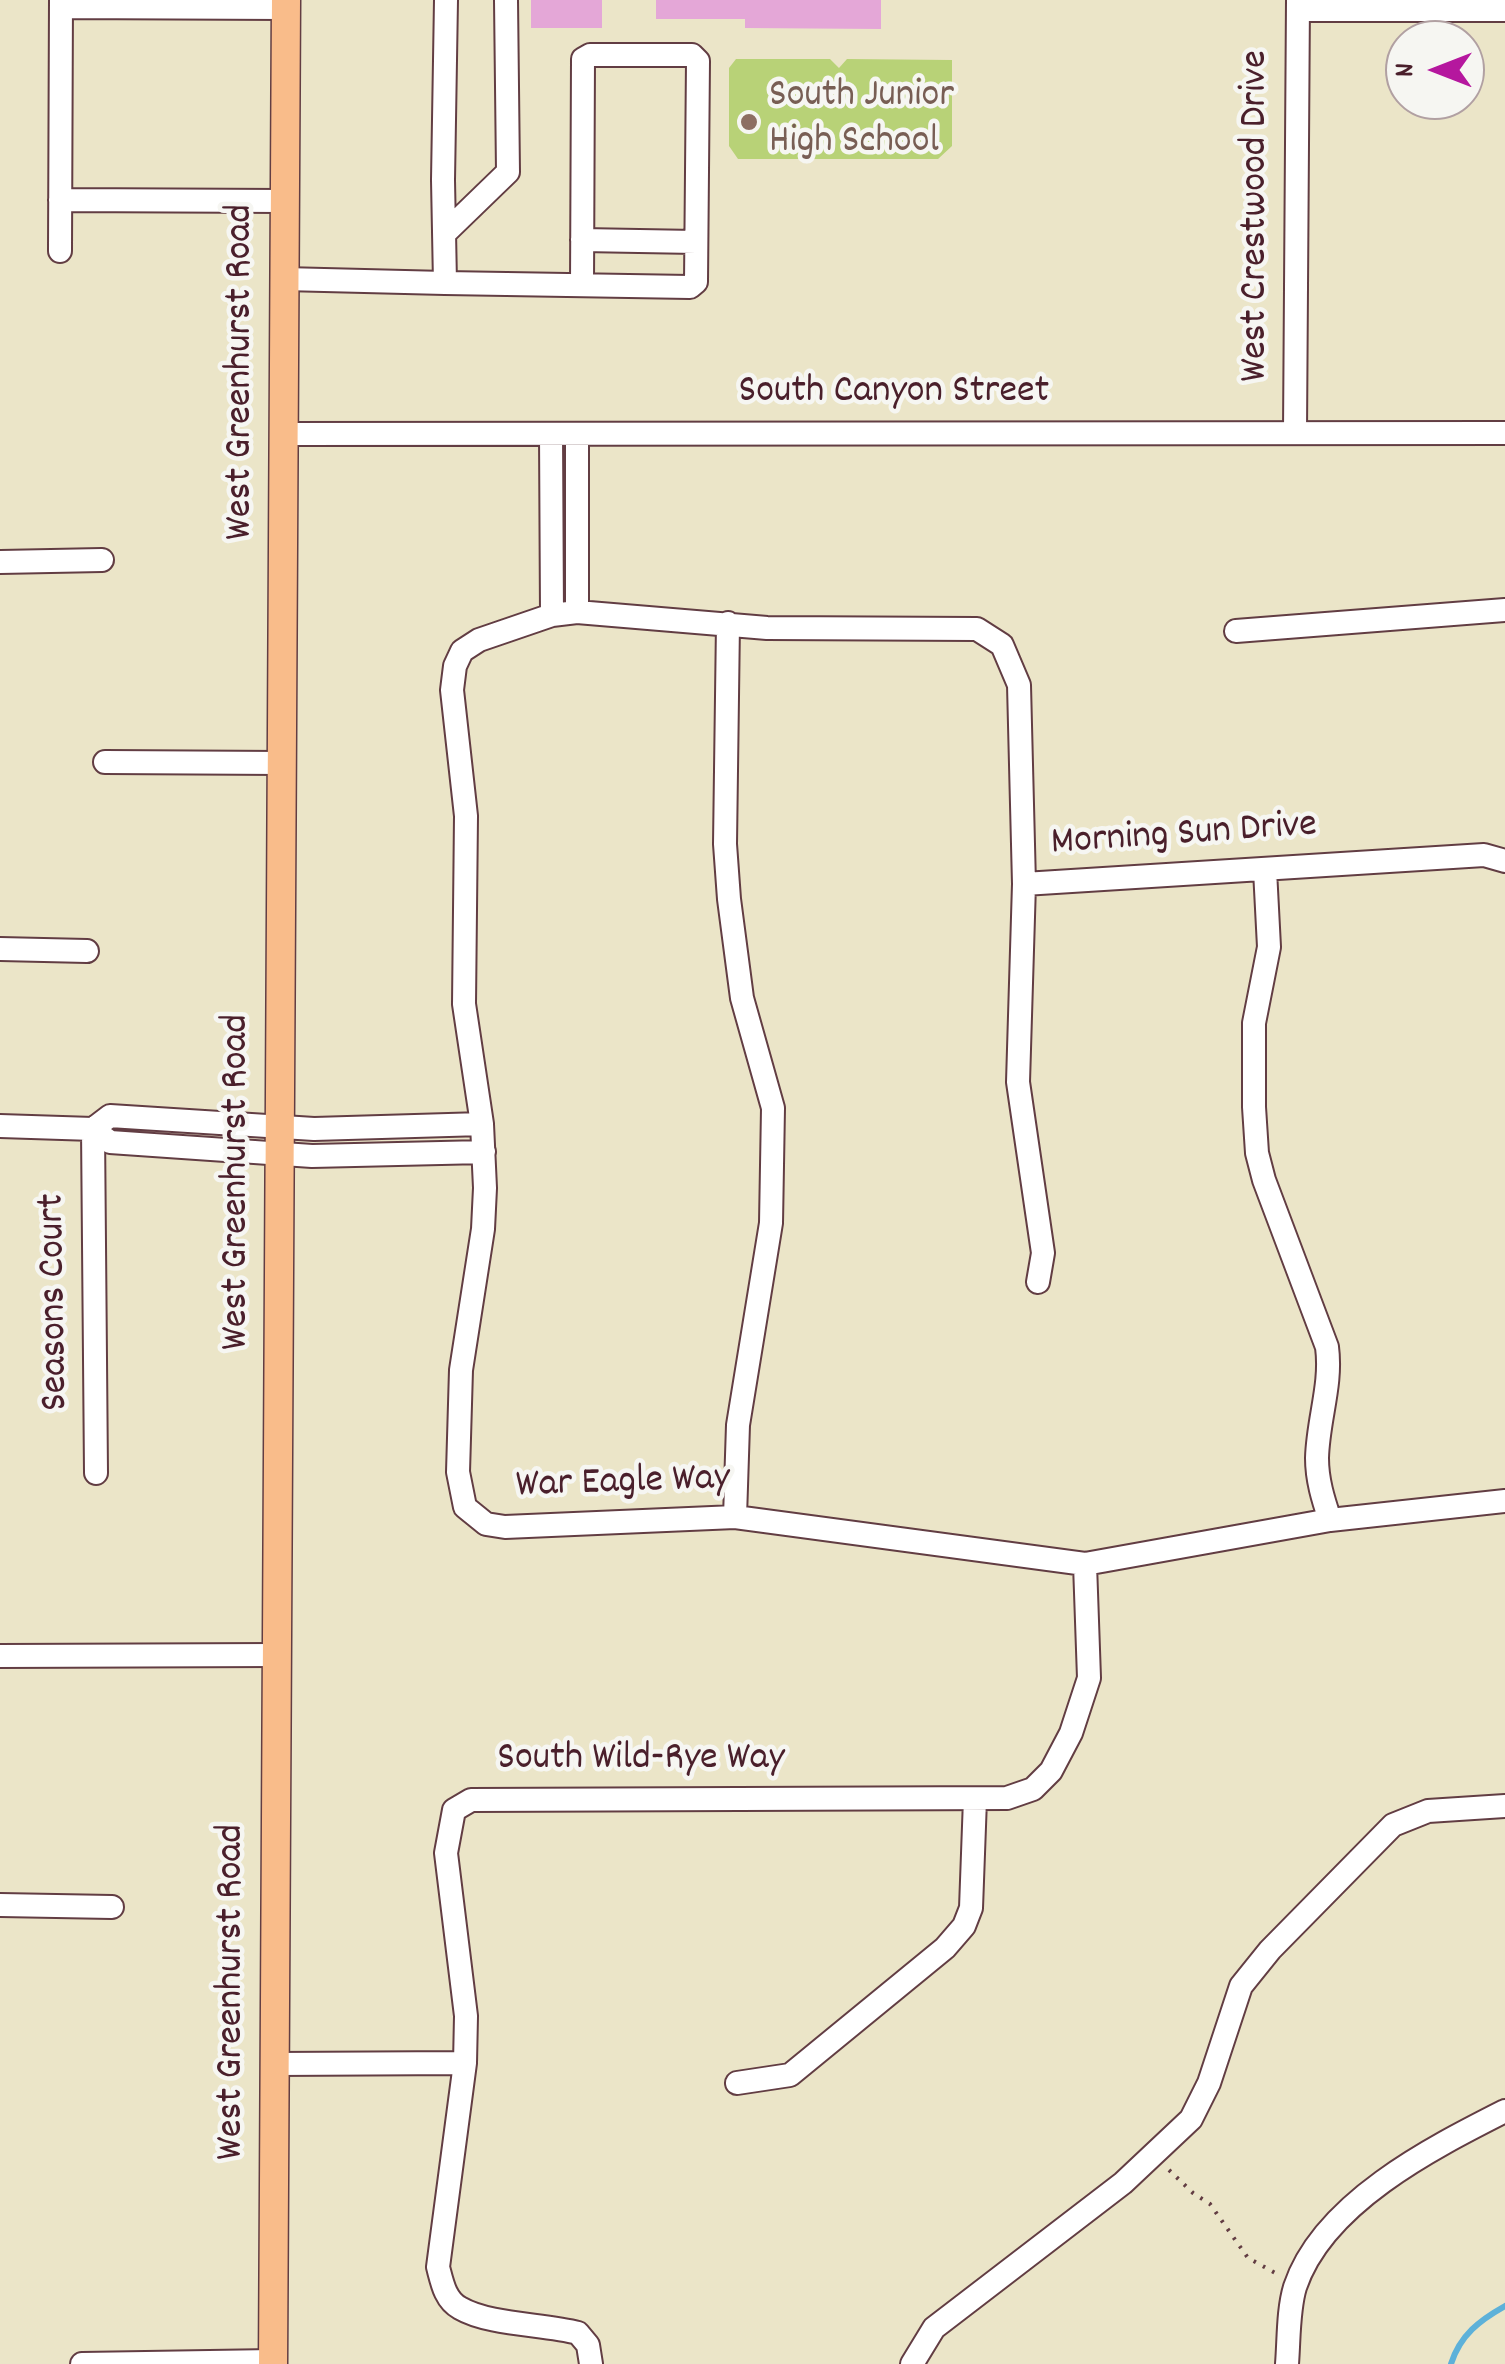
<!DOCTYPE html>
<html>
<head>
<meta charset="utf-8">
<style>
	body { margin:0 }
	#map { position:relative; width:1505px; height:2364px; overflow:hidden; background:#ebe5c8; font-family:Dekko,sans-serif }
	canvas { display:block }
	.north { position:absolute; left:1385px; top:20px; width:100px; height:100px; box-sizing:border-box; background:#f6f6f2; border:2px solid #b1a0a2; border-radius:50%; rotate:270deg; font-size:28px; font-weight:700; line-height:40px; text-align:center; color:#4a1f2b }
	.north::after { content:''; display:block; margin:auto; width:35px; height:45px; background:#b5179e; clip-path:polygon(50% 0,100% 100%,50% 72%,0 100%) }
</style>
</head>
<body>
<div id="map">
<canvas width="1505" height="2364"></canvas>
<div class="north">N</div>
</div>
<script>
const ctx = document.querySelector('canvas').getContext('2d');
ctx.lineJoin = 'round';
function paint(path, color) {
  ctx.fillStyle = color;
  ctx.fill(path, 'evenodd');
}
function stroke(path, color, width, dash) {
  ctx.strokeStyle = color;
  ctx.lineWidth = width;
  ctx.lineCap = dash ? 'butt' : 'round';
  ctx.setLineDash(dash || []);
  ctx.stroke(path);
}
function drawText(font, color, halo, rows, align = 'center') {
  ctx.font = font + ' Dekko,sans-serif';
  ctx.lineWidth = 9;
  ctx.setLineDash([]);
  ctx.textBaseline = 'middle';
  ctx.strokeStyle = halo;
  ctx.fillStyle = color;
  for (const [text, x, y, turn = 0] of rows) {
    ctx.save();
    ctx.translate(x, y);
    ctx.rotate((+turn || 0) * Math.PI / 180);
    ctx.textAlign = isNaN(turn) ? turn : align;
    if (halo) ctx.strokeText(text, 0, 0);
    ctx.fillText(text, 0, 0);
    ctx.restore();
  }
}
const green = new Path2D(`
	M736 59H830L839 68 847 59 952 60V146L938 159H738L729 146V68Z`);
const stream = new Path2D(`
	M1451 2364C1460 2335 1480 2320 1505 2306`);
const building = new Path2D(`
	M531 0H602V28H531Z
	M656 0H881V29L745 28V19H656Z`);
const path = new Path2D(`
	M1169 2170 1193 2193 1210 2204 1248 2258 1279 2275`);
const minor = new Path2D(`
	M61 7 285 8
	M1298 10H1505
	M60 200 284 201
	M446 232 508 172 506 0
	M582 240 696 242
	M60 251 61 0
	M284 279 445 283 443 180 446 0
	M445 283 690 287 696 282 698 61 692 55H590L583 59 582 285
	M1295 432 1298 0
	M283 434 1505 433
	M551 434 552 615
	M0 562 102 560
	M577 612V434
	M728 623 725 844 729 899 742 998 773 1108 771 1223 738 1425 735 1517
	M1236 631 1505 610
	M105 762 282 763
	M1265 870 1269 947 1254 1023V1107L1257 1153 1264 1180 1327 1347C1332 1385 1318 1419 1317 1458 1317 1480 1323 1499 1330 1520
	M1024 884 1018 1082 1043 1253 1038 1282
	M0 949 87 951
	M0 1126 93 1129 110 1142 312 1156 484 1152
	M93 1129 110 1116 314 1129 482 1124
	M93 1129 96 1473
	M1085 1564 735 1517 505 1527 486 1524 465 1507 458 1472 461 1370 483 1229 485 1188 482 1124 464 1004 466 816 452 690 455 666 462 651 479 640 552 615 577 612 767 628 977 629 1002 645 1019 685 1024 884 1484 855 1505 861
	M0 1656 277 1655
	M0 1905 112 1907
	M465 2063 438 2267C442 2282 445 2300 460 2308 489 2325 544 2324 578 2333L588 2345 591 2364
	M275 2064 465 2063 466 2016 446 1853 454 1810 471 1800 1007 1798 1033 1789 1051 1771 1071 1733 1089 1678 1085 1564 1330 1520 1505 1501
	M737 2083 790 2075 945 1948 964 1926 971 1908 975 1799
	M82 2364 273 2361
	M912 2364 934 2328 1123 2183 1191 2119 1209 2083 1241 1986 1270 1950 1393 1825 1428 1811 1505 1806
	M1287 2364C1289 2339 1288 2310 1295 2287 1323 2203 1432 2148 1505 2111`);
const major = new Path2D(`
	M273 2364 286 0`);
const markers = [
	[749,122,10,"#8d6e63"]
];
const educationNames = [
	["South Junior",769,99],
	["High School",769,145]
];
const streetNames = [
	["West Crestwood Drive",1259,216,-90],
	["West Greenhurst Road",244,372,-90],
	["South Canyon Street",894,395],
	["Morning Sun Drive",1184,837,-4],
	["West Greenhurst Road",240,1182,-90],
	["Seasons Court",57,1302,-91],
	["War Eagle Way",623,1485,-2],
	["South Wild-Rye Way",641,1762],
	["West Greenhurst Road",235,1992,-90]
];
paint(green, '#b8d277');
stroke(stream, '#5db1d9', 6);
paint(building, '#e4a7d7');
stroke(minor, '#623d43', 26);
stroke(major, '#623d43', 31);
stroke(path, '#623d43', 4, [2.5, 8]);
stroke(minor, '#fff', 22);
stroke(major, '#f9bc8a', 28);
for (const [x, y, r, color] of markers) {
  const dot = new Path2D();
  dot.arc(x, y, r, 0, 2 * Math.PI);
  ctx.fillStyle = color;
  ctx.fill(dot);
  stroke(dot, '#f6f6f2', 4);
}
drawText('40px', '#785e54', '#f6f6f2', educationNames, 'left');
drawText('40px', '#4a1f2b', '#f6f6f2', streetNames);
</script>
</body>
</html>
